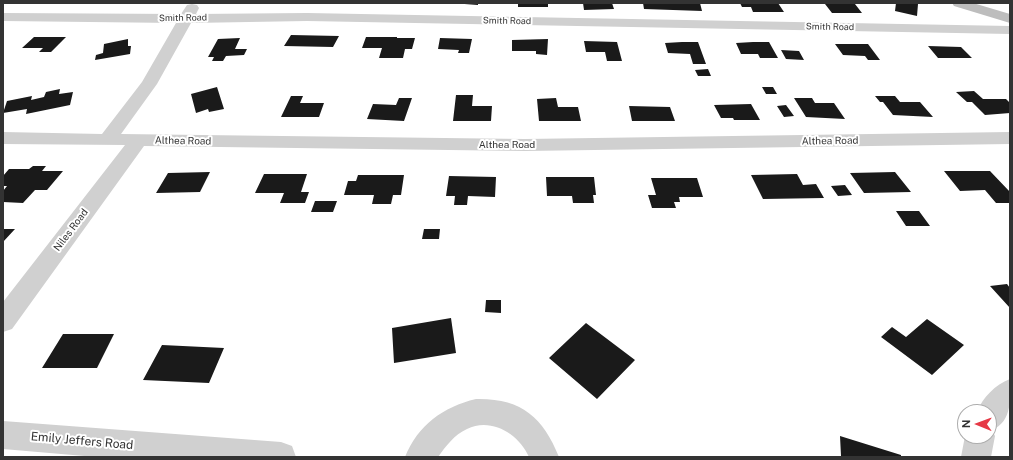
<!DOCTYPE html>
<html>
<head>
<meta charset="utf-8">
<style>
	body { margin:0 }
	#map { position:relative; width:1013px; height:460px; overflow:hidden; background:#fff; font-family:"Public Sans",sans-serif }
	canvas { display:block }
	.frame { position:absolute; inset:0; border:4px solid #333; pointer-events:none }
	.north { position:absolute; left:957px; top:404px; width:40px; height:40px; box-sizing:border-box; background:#fff; border:1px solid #adadad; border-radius:50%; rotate:271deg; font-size:11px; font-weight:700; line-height:16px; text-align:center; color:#333 }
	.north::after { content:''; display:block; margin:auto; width:14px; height:18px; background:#e63946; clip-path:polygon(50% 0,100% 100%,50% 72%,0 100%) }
</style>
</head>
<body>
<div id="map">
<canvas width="1013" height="460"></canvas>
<div class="frame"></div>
<div class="north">N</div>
</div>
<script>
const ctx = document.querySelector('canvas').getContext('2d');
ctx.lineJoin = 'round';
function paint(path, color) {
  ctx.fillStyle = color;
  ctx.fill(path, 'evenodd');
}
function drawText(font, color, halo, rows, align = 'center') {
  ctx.font = font + ' "Public Sans",sans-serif';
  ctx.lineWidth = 4;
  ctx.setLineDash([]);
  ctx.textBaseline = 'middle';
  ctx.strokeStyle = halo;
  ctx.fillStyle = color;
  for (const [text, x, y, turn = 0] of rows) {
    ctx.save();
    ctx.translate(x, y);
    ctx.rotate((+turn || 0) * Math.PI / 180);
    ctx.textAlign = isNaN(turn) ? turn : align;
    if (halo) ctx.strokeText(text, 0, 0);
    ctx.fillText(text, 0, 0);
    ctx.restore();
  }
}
const building = new Path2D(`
	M451 3H478V5Z
	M518 3H548V7H518Z
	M583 3H612L614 9 584 10Z
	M643 3H700L702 11 644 9Z
	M740 3H778L784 12H753L751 7H742Z
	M896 3 918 4 917 16 895 11Z
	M825 4H855L862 13H832Z
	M291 35 339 36 333 47 284 46Z
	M34 37H66L51 52H39L43 48H22Z
	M366 37H397V38H415L412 49H405L403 58H379L382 48H362Z
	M240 38 235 49H247L244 55 226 56 223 61H212L214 57H208L218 39Z
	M440 38 472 39 469 53H458L459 50 438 49Z
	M128 39V46H131L130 54 95 60 96 55 103 53 104 44Z
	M548 39 547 55 536 54V51H512V40Z
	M584 41 617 42 622 61H607L605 52H586Z
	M682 42H698L706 64H693L690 54 668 53 665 43Z
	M753 42H769L778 58H760L758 54H741L736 43Z
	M835 44H868L880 60H868L865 56 843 55Z
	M928 46 961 47 972 58H938Z
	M781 50 799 51 804 60 786 59Z
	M708 69 711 76H698L695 70Z
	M217 87 224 109 209 112 208 109 196 113 191 94Z
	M762 87H773L777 94H766Z
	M60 89 59 94 73 92 70 105 26 114 27 109 3 113 7 101 32 96 31 100 44 97 46 92Z
	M974 91 983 99H1006L1010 103V113L985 115 972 102H967L956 92Z
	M456 95H473L472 106H492L491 121H453Z
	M291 96H303L300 103H324L319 117H281Z
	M875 96H895L900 102H920L933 117 893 115 883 102H880Z
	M399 98H412L404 121 367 119 373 104 396 105Z
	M556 98 558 107H578L581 121H539L537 99Z
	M794 98H812L815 103H834L845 119 806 117Z
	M751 104 760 120H734L733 118H721L714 105Z
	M786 105 794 116 784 117 777 106Z
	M629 106 670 107 675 121H632Z
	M33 166H46L42 171H63L47 190H35L23 203 3 202V191L7 186H3V176L9 169H29Z
	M944 171H990L1010 192V203H996L985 190 960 191Z
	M210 172 200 192 156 193 168 173Z
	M895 172 911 192 864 193 850 173Z
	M264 174H307L301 192H309L305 203H280L284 193H255Z
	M797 174 803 185 816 184 824 198 763 199 751 175Z
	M358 175H404L401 195H393L391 204H372L374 195H344L348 181H356Z
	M449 176 496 177 495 197 468 196 467 205H454L455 196H446Z
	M546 177H594L596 195H593L594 203H573L572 196H547Z
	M651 178H697L703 197H679L680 202H674L676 208H652L648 195H656Z
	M845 185 852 195 838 196 831 186Z
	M315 201H337L333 212H311Z
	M896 211H919L930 226H906Z
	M3 229H15L3 242Z
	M424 229H440L439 239H422Z
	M1007 284 1010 288V308L990 286Z
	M486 300H501V313L485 312Z
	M451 318 456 353 394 363 392 328Z
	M927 319 964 345 932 375 881 337 892 327 906 337Z
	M586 323 635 360 597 399 549 358Z
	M63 334H114L97 368H42Z
	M162 345 224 348 209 383 143 380Z
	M840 436 901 455V457L841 456Z`);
const street = new Path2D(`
	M192 4 197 5 199 8 196 14 307 13 1010 26V34L307 21 191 23 157 84 121 134 525 139 1010 132V144L525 151 144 146 12 329 3 332V302L125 145 3 144V132L102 134 142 82 176 23 3 21V13L181 14 187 5Z
	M1010 379C1010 398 1013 421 992 430L995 436 991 457H961L965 436H989V412H977C983 397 995 385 1010 379Z
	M476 399C521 398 543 417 559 457H529C519 434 491 417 467 429 454 435 446 446 438 457H405C418 425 443 407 476 399Z
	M3 421 281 442 292 446 296 457H96L3 449Z`);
const secondary = new Path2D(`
	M952 3H973L1010 14V23L954 6Z`);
const farStreetnames = [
	["Smith Road",183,18,-1],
	["Smith Road",507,21,1],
	["Smith Road",830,27,1]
];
const streetNames = [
	["Althea Road",183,141,1],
	["Althea Road",830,141,-1],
	["Althea Road",507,145],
	["Niles Road",71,230,-53]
];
const nearStreetnames = [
	["Emily Jeffers Road",82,441,5]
];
paint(building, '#1a1a1a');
paint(street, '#d0d0d0');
paint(secondary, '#bdbdbd');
drawText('9px', '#333', '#fff', farStreetnames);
drawText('10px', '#333', '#fff', streetNames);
drawText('12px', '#333', '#fff', nearStreetnames);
</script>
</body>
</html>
